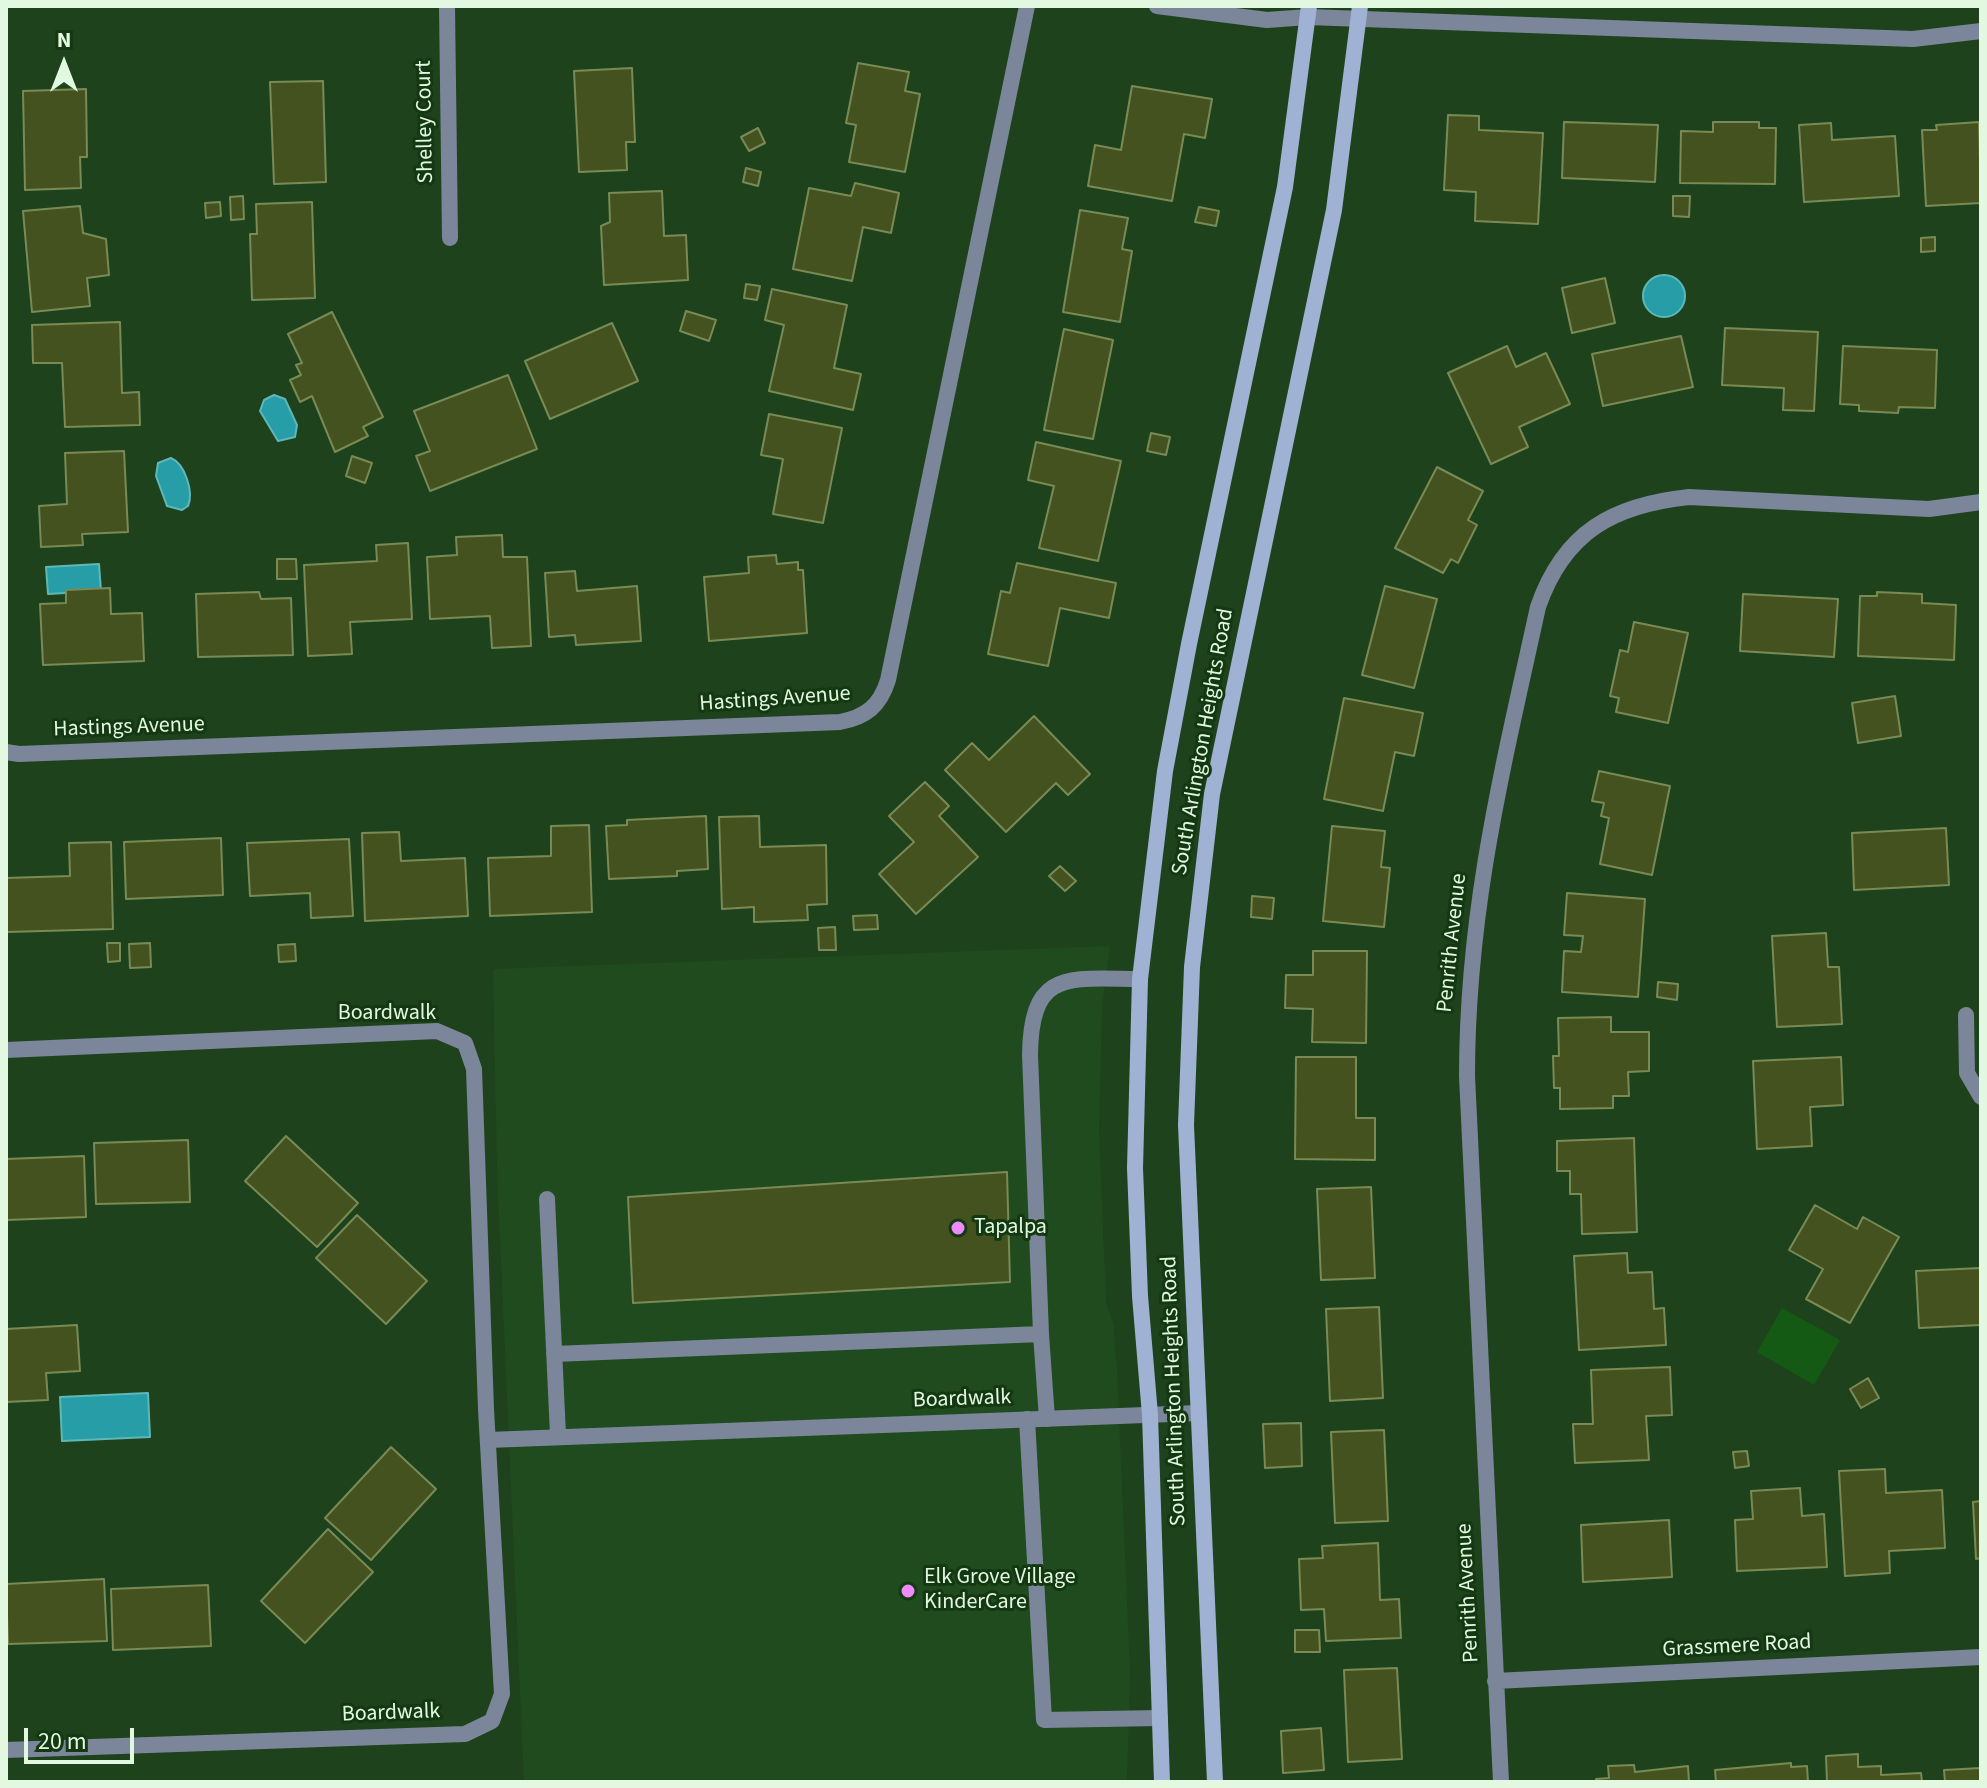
<!DOCTYPE html>
<html>
<head>
<meta charset="utf-8">
<style>
	body { margin:0 }
	#map { position:relative; width:1987px; height:1788px; overflow:hidden; background:#1e431c; font-family:"Source Sans 3",sans-serif }
	canvas { display:block }
	.frame { position:absolute; inset:0; border:8px solid #e2f8e0; pointer-events:none }
	.north { position:absolute; left:24px; top:24px; width:80px; height:80px; -webkit-text-stroke:6px #133812; paint-order:stroke; rotate:0deg; font-size:22px; font-weight:700; line-height:32px; text-align:center; color:#e2f8e0 }
	.north::after { content:''; display:block; margin:auto; width:28px; height:36px; background:#e2f8e0; clip-path:polygon(50% 0,100% 100%,50% 72%,0 100%) }
	.scale { position:absolute; left:24px; top:1728px; width:110px; height:36px; box-sizing:border-box; border:4px solid #e2f8e0; border-top:0; padding-left:10px; font-size:24px; line-height:28px; white-space:nowrap; color:#e2f8e0; -webkit-text-stroke:6px #133812; paint-order:stroke }
</style>
</head>
<body>
<div id="map">
<canvas width="1987" height="1788"></canvas>
<div class="frame"></div>
<div class="north">N</div>
<div class="scale">20 m</div>
</div>
<script>
const ctx = document.querySelector('canvas').getContext('2d');
ctx.lineJoin = 'round';
function paint(path, color) {
  ctx.fillStyle = color;
  ctx.fill(path, 'evenodd');
}
function stroke(path, color, width, dash) {
  ctx.strokeStyle = color;
  ctx.lineWidth = width;
  ctx.lineCap = dash ? 'butt' : 'round';
  ctx.setLineDash(dash || []);
  ctx.stroke(path);
}
function drawText(font, color, halo, rows, align = 'center') {
  ctx.font = font + ' "Source Sans 3",sans-serif';
  ctx.lineWidth = 6;
  ctx.setLineDash([]);
  ctx.textBaseline = 'middle';
  ctx.strokeStyle = halo;
  ctx.fillStyle = color;
  for (const [text, x, y, turn = 0] of rows) {
    ctx.save();
    ctx.translate(x, y);
    ctx.rotate((+turn || 0) * Math.PI / 180);
    ctx.textAlign = isNaN(turn) ? turn : align;
    if (halo) ctx.strokeText(text, 0, 0);
    ctx.fillText(text, 0, 0);
    ctx.restore();
  }
}
const built = new Path2D(`
	M1110 946 1102 1006 1099 1132 1106 1303 1113 1323 1117 1370 1130 1672 1127 1782H524L497 1170 493 969Z`);
const green = new Path2D(`
	M1782 1308 1840 1340 1814 1385 1757 1352Z`);
const water = new Path2D(`
	M1643 296a21 21 0 1 1 42 0a21 21 0 1 1-42 0Z
	M274 395 285 399 297 425 295 437 278 441 260 411 264 400Z
	M171 458C185 464 194 492 188 506L182 510 167 506 156 476 158 463Z
	M99 564 101 591 48 594 46 567Z
	M148 1393 150 1437 62 1441 60 1397Z`);
const building = new Path2D(`
	M858 63 909 72 905 91 920 94 905 172 849 162 856 125 846 123Z
	M632 68 635 142H626L627 170 579 172 574 71Z
	M323 81 326 182 274 184 270 82Z
	M1132 86 1212 99 1205 138 1184 134 1172 201 1088 186 1095 145 1121 150Z
	M86 89 87 157H80L81 188 25 190 23 91Z
	M1448 115 1479 116V130L1543 133 1538 224 1475 221 1476 192 1444 190Z
	M1564 122 1658 125 1655 182 1562 178Z
	M1713 122H1759V128H1776L1775 184 1680 183 1681 131 1713 132Z
	M1979 122 1981 203 1926 206 1922 130H1937L1936 125Z
	M1831 123 1832 140 1895 136 1899 196 1804 202 1799 125Z
	M758 128 765 143 749 151 741 137Z
	M746 168 761 172 758 186 743 182Z
	M855 183 899 193 891 233 863 227 852 281 793 269 809 188 851 196Z
	M662 191 664 236 686 235 688 280 604 285 601 226 610 222 609 193Z
	M243 196 244 219 231 220 230 197Z
	M1673 196H1690L1689 217 1673 216Z
	M220 202 221 216 206 218 205 203Z
	M312 202 315 298 252 300 250 234H257L256 204Z
	M80 206 83 233 106 239 109 275 87 278 90 306 32 312 23 211Z
	M1199 207 1219 211 1216 226 1195 222Z
	M1080 210 1128 218 1122 249 1132 251 1120 322 1063 312Z
	M1935 237V251L1921 252V238Z
	M1605 278 1615 323 1572 333 1562 288Z
	M746 284 760 286 757 300 744 298Z
	M772 289 847 305 834 368 861 374 853 410 769 391 784 325 765 320Z
	M686 311 716 320 709 341 680 331Z
	M332 312 383 417 363 427 368 436 335 452 312 396 300 402 290 380 301 375 296 365 302 363 288 334Z
	M120 322 122 393 139 392 140 425 65 427 62 363H33L32 325Z
	M612 323 638 381 550 419 525 361Z
	M1725 328 1818 332 1814 411 1783 410 1784 388 1722 385Z
	M1064 329 1113 340 1093 439 1044 430Z
	M1681 336 1693 387 1603 406 1592 354Z
	M1507 346 1516 367 1546 353 1570 404 1519 427 1528 447 1491 464 1448 373Z
	M1843 346 1937 350 1935 408 1899 407 1898 413 1859 411V405L1840 404Z
	M508 375 537 449 430 491 416 456 430 451 414 411Z
	M769 414 842 428 823 523 773 514 783 459 761 455Z
	M1151 433 1170 437 1166 455 1147 451Z
	M1036 442 1121 461 1098 561 1039 548 1054 486 1028 480Z
	M124 451 128 532 82 534 83 545 41 547 39 506 67 504 65 453Z
	M352 456 372 463 365 483 346 476Z
	M1437 467 1483 491 1468 520 1477 525 1458 563 1451 559 1443 573 1395 548Z
	M502 535 503 557H527L531 646 492 648 490 616 430 619 427 557 457 555 456 537Z
	M408 543 412 619 350 622 352 654 308 656 304 565 377 561 376 545Z
	M776 555 777 564 798 562V570H803L807 633 709 641 704 577 749 573 748 557Z
	M277 559H296L297 579H277Z
	M1017 563 1116 583 1109 618 1060 608 1048 666 988 654 1001 591 1010 593Z
	M575 571 577 591 637 586 641 641 576 645 575 635 549 637 545 573Z
	M1385 586 1437 599 1414 688 1362 675Z
	M110 588 111 614 142 613 144 661 43 665 40 604 66 603V590Z
	M259 592 261 599 291 598 293 655 198 657 196 594Z
	M1877 592 1922 594V603L1956 605 1954 660 1858 656 1860 596H1877Z
	M1743 594 1838 599 1834 657 1740 651Z
	M1634 622 1688 633 1668 723 1616 712 1619 698 1610 696 1620 650 1628 652Z
	M1895 696 1901 736 1858 743 1852 703Z
	M1344 698 1423 713 1414 756 1395 752 1383 811 1324 799Z
	M1034 716 1090 774 1068 795 1056 783 1006 832 945 770 972 743 989 760Z
	M1599 771 1670 786 1652 875 1600 864 1609 818 1601 816 1604 803 1592 801Z
	M925 782 949 806 939 816 978 857 916 914 879 874 914 842 889 816Z
	M706 816 708 869 677 871V876L609 879 606 826 627 825V820Z
	M759 816 760 847 826 845 827 904 807 905 808 920 754 922V907L722 909 719 817Z
	M589 825 592 912 490 916 488 858 551 856V826Z
	M1332 826 1385 831 1381 867 1390 868 1384 927 1323 921Z
	M1946 828 1949 885 1854 890 1852 833Z
	M399 832 401 861 465 858 468 916 365 921 362 833Z
	M221 838 223 895 126 899 124 842Z
	M349 839 353 916 311 918 310 893 250 896 247 843Z
	M111 842 113 929 7 932 6 878 70 876 69 843Z
	M1060 866 1076 881 1065 891 1049 876Z
	M1567 893 1645 899 1638 997 1562 992 1564 951 1581 952 1583 936 1564 935Z
	M1252 896 1274 898 1272 919 1251 917Z
	M877 915 878 929 854 930 853 916Z
	M835 927 836 950H819L818 928Z
	M1826 933 1828 967H1839L1842 1024 1777 1027 1772 936Z
	M107 943H120V961L108 962Z
	M150 943 151 967 130 968 129 944Z
	M295 944 296 961 279 962 278 945Z
	M1313 951H1367L1366 1043 1312 1042 1313 1009 1285 1008 1286 975H1313Z
	M1658 982 1678 984 1677 1000 1657 997Z
	M1611 1017V1032H1649V1071L1628 1072 1629 1096H1613V1108L1560 1109V1088H1554L1553 1056H1559L1558 1018Z
	M1296 1057H1356V1118H1375V1160L1295 1159Z
	M1841 1057 1843 1105 1810 1107 1812 1146 1757 1149 1753 1061Z
	M286 1136 358 1203 317 1247 245 1181Z
	M1634 1138 1637 1232 1582 1234 1581 1194H1570V1171H1557V1141Z
	M188 1140 190 1202 96 1204 94 1143Z
	M84 1156 86 1217 6 1220V1159Z
	M1007 1172 1010 1282 633 1303 628 1197Z
	M1371 1187 1375 1278 1321 1280 1317 1189Z
	M1815 1205 1857 1229 1863 1217 1899 1237 1850 1323 1806 1299 1823 1269 1789 1250Z
	M357 1215 427 1281 386 1324 316 1258Z
	M1627 1253 1628 1273 1652 1272 1654 1309 1664 1308 1666 1345 1579 1350 1574 1256Z
	M1981 1268V1325L1919 1328 1916 1271Z
	M1379 1307 1383 1398 1330 1401 1326 1309Z
	M77 1325 80 1371 46 1373 48 1400 6 1402V1329Z
	M1670 1367 1672 1415 1646 1416 1649 1460 1575 1463 1573 1424H1593L1591 1370Z
	M1868 1378 1879 1398 1861 1408 1850 1389Z
	M1301 1423 1302 1466 1265 1468 1263 1424Z
	M1384 1430 1388 1521 1335 1523 1331 1432Z
	M391 1447 436 1489 371 1560 325 1518Z
	M1747 1451 1749 1466 1735 1468 1733 1452Z
	M1885 1469 1886 1493 1942 1490 1945 1548 1889 1551 1890 1573 1845 1576 1839 1471Z
	M1800 1488 1802 1516 1824 1514 1827 1567 1737 1571 1735 1520 1753 1519 1751 1491Z
	M1981 1501V1558L1976 1559 1973 1502Z
	M1669 1520 1672 1577 1583 1582 1581 1525Z
	M328 1529 373 1572 305 1643 261 1601Z
	M1378 1543 1380 1600 1399 1599 1401 1638 1326 1641 1324 1609 1301 1610 1299 1559 1323 1558 1322 1546Z
	M104 1579 107 1641 8 1644 6 1584Z
	M208 1585 211 1646 113 1650 111 1589Z
	M1295 1630H1319L1320 1652H1295Z
	M1397 1668 1402 1759 1348 1762 1344 1670Z
	M1321 1728 1324 1770 1283 1773 1281 1731Z
	M1858 1754V1767L1881 1766V1775L1921 1773 1922 1782H1827L1826 1756Z
	M1791 1763V1767L1807 1766 1808 1782H1716L1715 1770Z
	M1634 1765 1635 1772 1688 1766 1689 1782H1596V1779L1609 1778 1608 1766Z
	M1981 1768V1782H1945L1944 1770Z`);
const service = new Path2D(`
	M547 1199 558 1435
	M1041 1334 1047 1419
	M554 1354 1041 1334 1030 1055C1031 968 1069 979 1140 979
	M1027 1419 1044 1720 1160 1718`);
const minor = new Path2D(`
	M447 6 450 238
	M1157 6 1267 20 1308 17 1913 39 1981 31
	M6 752 19 754 840 722C866 717 880 706 888 680L1027 6
	M1966 1015 1967 1073 1981 1097
	M6 1050 437 1031 465 1043 474 1069 486 1409 502 1694 492 1721 465 1734 6 1750
	M488 1440 1198 1413
	M1495 1681 1981 1657
	M1501 1782 1467 1076C1467 909 1503 767 1538 607 1564 532 1613 505 1689 497L1929 509 1981 502`);
const secondary = new Path2D(`
	M1162 1782 1150 1415 1140 1296 1135 1168 1140 979 1165 771 1189 644 1285 187 1309 6
	M1215 1782 1186 1125 1192 967 1212 794 1334 210 1360 6`);
const markers = [
	[958,1228,8,"#ed8cf9"],
	[908,1591,8,"#ed8cf9"]
];
const streetNames = [
	["Shelley Court",426,122,-91],
	["Hastings Avenue",775,700,-4],
	["Hastings Avenue",129,728,-2],
	["South Arlington Heights Road",1204,742,-80],
	["Penrith Avenue",1453,943,-84],
	["Boardwalk",387,1014],
	["South Arlington Heights Road",1175,1391,-92],
	["Boardwalk",962,1400,-2],
	["Penrith Avenue",1469,1593,-93],
	["Grassmere Road",1737,1647,-3],
	["Boardwalk",391,1714,-2]
];
const poiNames = [
	["Tapalpa",974,1228],
	["Elk Grove Village",924,1578],
	["KinderCare",924,1603]
];
paint(built, '#1f4b1e');
paint(green, '#145a14');
paint(water, '#269da7');
stroke(water, '#5eb8b8', 2);
paint(building, '#44521f');
stroke(building, '#798a55', 2);
stroke(service, '#7b869b', 16);
stroke(minor, '#7b869b', 16);
stroke(secondary, '#a0b2d3', 16);
for (const [x, y, r, color] of markers) {
  const dot = new Path2D();
  dot.arc(x, y, r, 0, 2 * Math.PI);
  ctx.fillStyle = color;
  ctx.fill(dot);
  stroke(dot, '#133812', 3);
}
drawText('22px', '#e2f8e0', '#133812', streetNames);
drawText('22px', '#e2f8e0', '#133812', poiNames, 'left');
</script>
</body>
</html>
